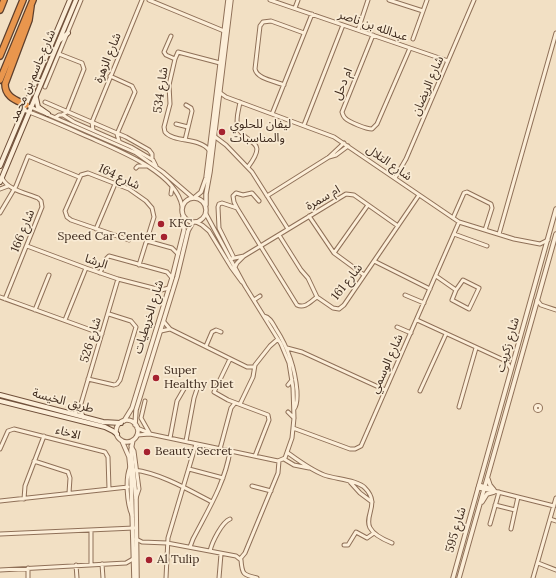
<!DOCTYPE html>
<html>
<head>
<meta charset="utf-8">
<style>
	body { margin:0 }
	canvas { display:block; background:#f2e0c4 }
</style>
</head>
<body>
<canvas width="556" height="578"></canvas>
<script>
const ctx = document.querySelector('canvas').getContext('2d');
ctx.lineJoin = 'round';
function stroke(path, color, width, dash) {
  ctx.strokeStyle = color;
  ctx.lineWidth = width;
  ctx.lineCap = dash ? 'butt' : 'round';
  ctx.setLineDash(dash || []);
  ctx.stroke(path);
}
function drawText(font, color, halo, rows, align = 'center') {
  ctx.font = font + ' Lora,"Noto Sans Arabic",serif';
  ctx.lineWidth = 3.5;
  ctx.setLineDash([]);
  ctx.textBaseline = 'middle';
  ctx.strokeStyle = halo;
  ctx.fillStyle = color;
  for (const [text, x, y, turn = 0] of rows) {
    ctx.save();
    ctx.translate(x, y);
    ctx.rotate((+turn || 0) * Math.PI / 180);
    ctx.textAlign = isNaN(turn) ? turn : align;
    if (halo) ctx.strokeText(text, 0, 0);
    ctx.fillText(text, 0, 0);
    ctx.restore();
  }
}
const minor = new Path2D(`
	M149 0 224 31
	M270 0 448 61
	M389 0 423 11
	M295 8 298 0
	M358 30 368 0
	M373 35 342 112C343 115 343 116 345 118 349 122 366 129 372 129L377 124 410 48
	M171 36 164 52 166 55 175 59
	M413 39 427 0
	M59 54 82 63 84 69 67 112 62 115
	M110 76 132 86 135 92 117 134 119 141
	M284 85C275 81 257 79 255 69L260 26 263 22 271 21 304 33
	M45 87 81 0
	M219 92 226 97 334 137 459 222 514 239 540 244 548 240
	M45 102 126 137 149 150 152 154V158
	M240 102C239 109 235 120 238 127 245 146 270 138 248 167
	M26 105 136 153 163 172 192 197
	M24 110C45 118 66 127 86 136 115 149 175 171 182 206
	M272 114 312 14
	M56 117 59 115H63L74 122 131 147 153 160 156 166
	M176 124 188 127
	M304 125 343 25
	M93 130 92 122 142 0
	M214 136 226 145 252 172 288 229
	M185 140 192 111 191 108 186 105
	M209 150C199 137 174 143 165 132L164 127 170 104 169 85 175 59 178 52 220 63
	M329 157 336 155 348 146
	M136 168 138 166H146
	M2 178C8 190 26 193 38 198L41 201 42 207 5 299
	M395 178 406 159 474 0
	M0 189 8 186
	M171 194 172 187
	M267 196 329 157 344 143
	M259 201 252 193 243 195 236 193 233 196 234 202 237 208 297 305C305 309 311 301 317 297
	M0 213 16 186 28 156 79 177
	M309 216 334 253 364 275
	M453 218 464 193 467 192 491 204 492 208 485 230
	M196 222 202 225 209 231 231 267 242 282
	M96 229 115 184
	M454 234 487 246
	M499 234 556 33
	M279 235 301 270 308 278 317 297 333 308 339 309 344 305 419 195
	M129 240 71 220 67 217 65 211 81 175 88 173 129 189 146 201 152 208 154 217 139 265
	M147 241 172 248 178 254
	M27 246 86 268 118 279 161 290 169 288
	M334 253 368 205
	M233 256 219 228 218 207 219 204 222 203 237 208
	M230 259 244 256
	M374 261 430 289
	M235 267 237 263 244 256 346 194 354 195 398 226
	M100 273 106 259 109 256 167 272 172 278
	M436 276 456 290
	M463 280 479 288 469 309 452 300 456 290Z
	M405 295 424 303
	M0 297 102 334
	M254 300 260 296
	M537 300 541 305 556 310
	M35 310 49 275
	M264 316C270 317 273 324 276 329 289 349 295 368 297 391 297 397 298 404 294 409
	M65 320 86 268
	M417 320 506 361 511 369
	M164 322 170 329 247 367H254
	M397 327 411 333
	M161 331 170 329
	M206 346 212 332 216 330 221 332
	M287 348 302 352 385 390
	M230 359 214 392 228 400 268 415 269 420 255 456
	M88 379 114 385 117 384 120 380 136 327 131 321 109 314
	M288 385 292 380
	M420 391 446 334
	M145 401 141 418 150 434
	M240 404 253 377 255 365 270 346 278 339
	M535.5 408a2.5 2.5 0 1 1 5 0a2.5 2.5 0 1 1-5 0Z
	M80 407 83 417
	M459 407 476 348
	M288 412 294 418
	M74 414 80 407 118 279
	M137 428 149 433
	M293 428 350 449H355L361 446 459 222
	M137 435 150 434 278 461 285 458 292 438 294 418 293 388 289 363 281 344 245 286 206 214
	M170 438 177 401 188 382
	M186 441 194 398 198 386
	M131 446 134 451 139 489 136 498
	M0 449 8 431 14 429 105 452 108 457 109 489
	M220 449 231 408 235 403
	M288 453C299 461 311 470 324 475 335 479 358 480 365 488 387 510 345 524 392 543
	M284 459 294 465 309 468
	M34 461 68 472 70 478 69 493
	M130 467C125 478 127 504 132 515
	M189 469 223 478
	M134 470C160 473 189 490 212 502
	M350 482 360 493 372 502
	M479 485 493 489
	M252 486 271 491
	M478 488 498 492 554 506
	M24 499 25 486 44 436
	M0 501 128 487
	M495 505 515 510
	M550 519 556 521
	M490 524 499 492
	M511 529 518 497
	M91 530V564
	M0 534 134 528
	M136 539 142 542 167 543 236 556 241 560C242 574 243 575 257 578
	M344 545H348L356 532 367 538 374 533
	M190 547 193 539C208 510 225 483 230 451
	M210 551C212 542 222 522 230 519
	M240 559 245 553 278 473 279 461
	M538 563 556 570
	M102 564 103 578
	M76 565 77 578
	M28 568V578
	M0 570 126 563 133 559
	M166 578 168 538 196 444
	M219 578 221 554
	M533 578 556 498`);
const tertiary = new Path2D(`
	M195 197 201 192 206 178 228 0
	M182 210a12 12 0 1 1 24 0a12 12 0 1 1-24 0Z
	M206 205V194L210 172 231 0
	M116 431a11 11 0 1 1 22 0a11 11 0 1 1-22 0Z
	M124 421 132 408 172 278 184 230 183 216
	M135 425 136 410 177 277 188 231 193 222
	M133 440 131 450 136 498 137 578
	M122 441 129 457 131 477 134 578
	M488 479 490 485 494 490
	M482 502 487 494 494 492
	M453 578 556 209
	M459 578 556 234`);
const secondary = new Path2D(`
	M60 40 68 33
	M36 98 38 107 48 114
	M0 166 70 0
	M0 182 76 0
	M0 395 103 422 121 423
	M0 401 105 427 113 431 117 434`);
const motorway = new Path2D(`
	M0 10 4 0
	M0 56 23 0
	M0 80 33 0
	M26 105C16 100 5 97 5 84L29 20 31 6`);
const markers = [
	[222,132,4,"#a5222f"],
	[161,224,4,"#a5222f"],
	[164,237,4,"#a5222f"],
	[156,378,4,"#a5222f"],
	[147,452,4,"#a5222f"],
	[149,560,4,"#a5222f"]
];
const streetNames = [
	["عبدالله بن ناصر",373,26,19],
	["شارع الزهرة",108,58,-68],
	["شارع جاسم بن محمد",33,76,-67],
	["ام دحل",343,84,-68],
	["شارع الريضان",428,86,-67],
	["شارع 534",161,90,-82],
	["شارع التلال",389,163,35],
	["شارع 164",119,177,25],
	["ام سمرة",323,198,-30],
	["شارع 166",23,231,-68],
	["الرشا",96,262,19],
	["شارع 161",347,282,-52],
	["شارع الخريطيات",149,317,-73],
	["شارع 526",91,340,-73],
	["شارع زكريت",508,345,-74],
	["شارع الوسمي",387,364,-66],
	["طريق الخيسة",63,401,15],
	["الاخاء",68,433,15],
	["شارع 595",456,530,-74]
];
const poiNames = [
	["ليفان للحلوي",230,125],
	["والمناسبات",230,139],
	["KFC",169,224],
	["Speed Car Center",156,237,"right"],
	["Super",164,371],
	["Healthy Diet",164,385],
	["Beauty Secret",155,452],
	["Al Tulip",157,560]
];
stroke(minor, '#8f7058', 5);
stroke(tertiary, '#8f7058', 5.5);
stroke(secondary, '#71513b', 6);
stroke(motorway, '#5d3f2d', 8);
stroke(minor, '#fceed8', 3);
stroke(tertiary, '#fceed8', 3.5);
stroke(secondary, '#fceed8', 4);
stroke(motorway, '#e9964d', 5.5);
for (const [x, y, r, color] of markers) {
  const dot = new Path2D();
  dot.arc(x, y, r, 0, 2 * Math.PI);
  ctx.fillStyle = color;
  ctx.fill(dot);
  stroke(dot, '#f9ebd4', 1.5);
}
drawText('12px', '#3e2a1d', '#f9ebd4', streetNames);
drawText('12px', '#3e2a1d', '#f9ebd4', poiNames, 'left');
</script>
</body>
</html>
